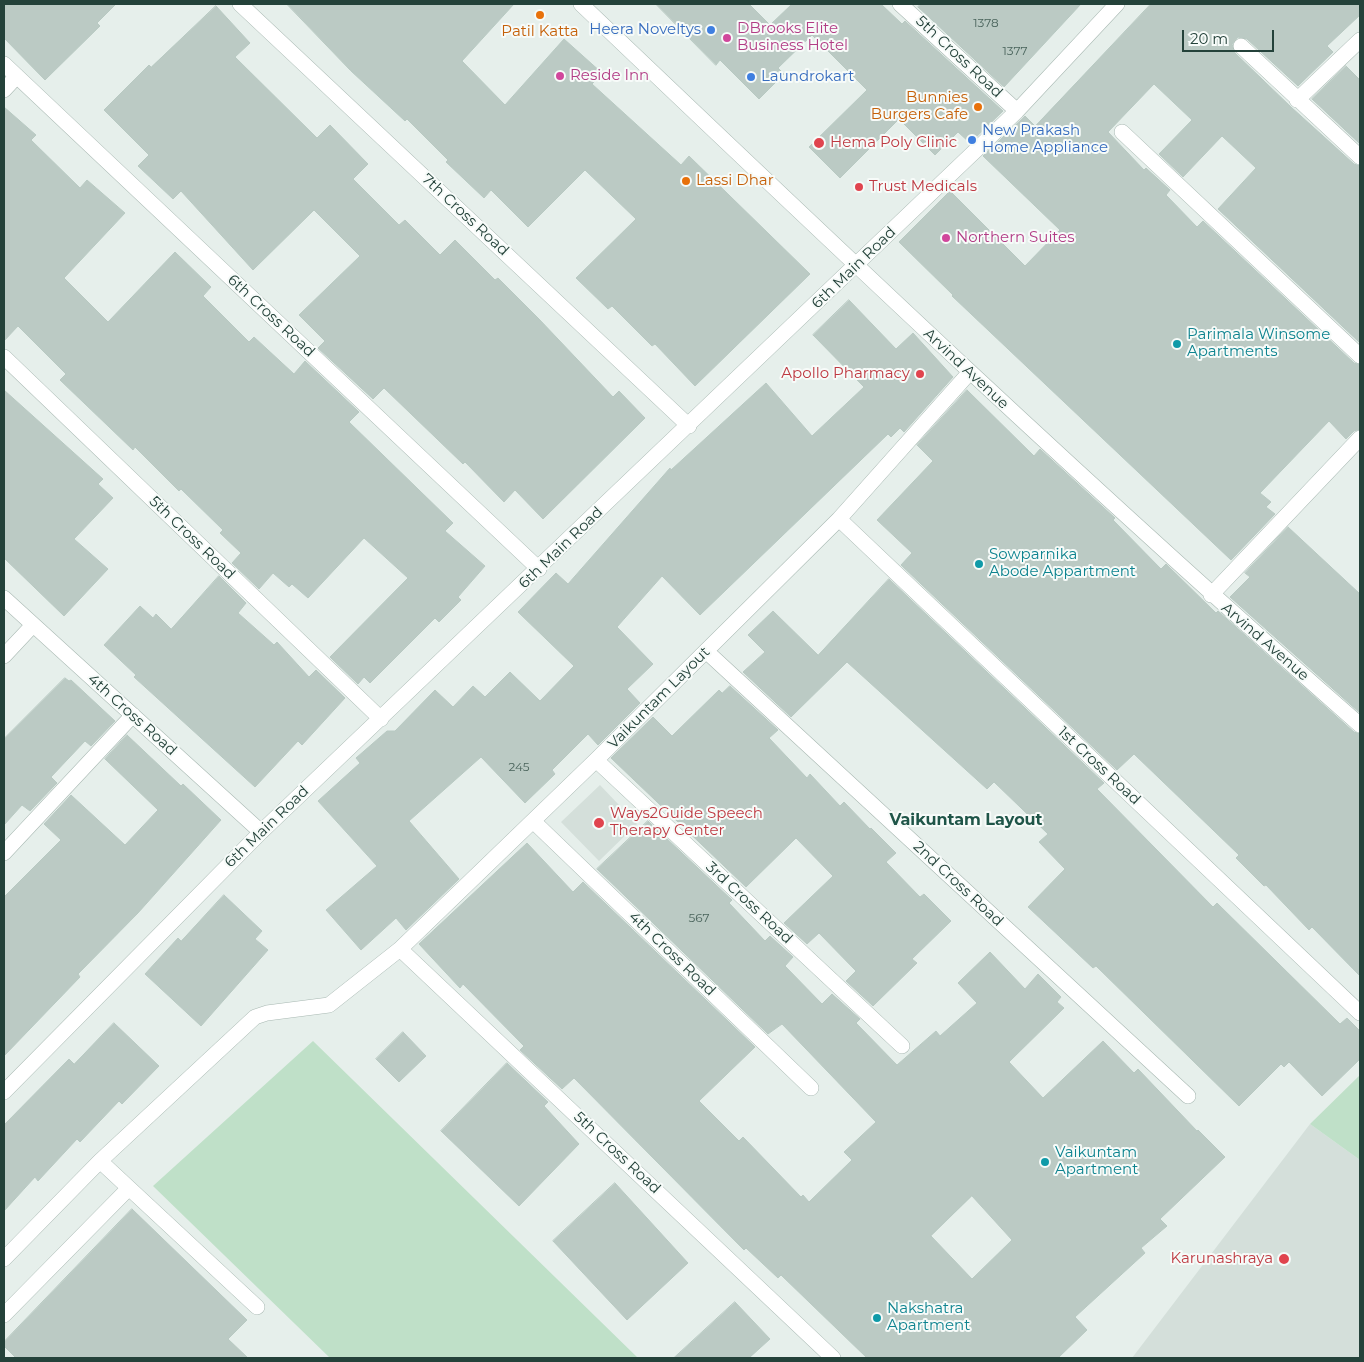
<!DOCTYPE html>
<html>
<head>
<meta charset="utf-8">
<style>
	body { margin:0 }
	#map { position:relative; width:1364px; height:1362px; overflow:hidden; background:#e6efeb; font-family:Montserrat,sans-serif }
	canvas { display:block }
	.frame { position:absolute; inset:0; border:5px solid #24423a; pointer-events:none }
	.scale { position:absolute; left:1182px; top:30px; width:92px; height:22px; box-sizing:border-box; border:2px solid #24423a; border-top:0; padding-left:6px; font-size:15px; line-height:18px; white-space:nowrap; color:#24423a; -webkit-text-stroke:4px #f7fbf9; paint-order:stroke }
</style>
</head>
<body>
<div id="map">
<canvas width="1364" height="1362"></canvas>
<div class="frame"></div>
<div class="scale">20 m</div>
</div>
<script>
const ctx = document.querySelector('canvas').getContext('2d');
ctx.lineJoin = 'round';
function paint(path, color) {
  ctx.fillStyle = color;
  ctx.fill(path, 'evenodd');
}
function stroke(path, color, width, dash) {
  ctx.strokeStyle = color;
  ctx.lineWidth = width;
  ctx.lineCap = dash ? 'butt' : 'round';
  ctx.setLineDash(dash || []);
  ctx.stroke(path);
}
function drawText(font, color, halo, rows, align = 'center') {
  ctx.font = font + ' Montserrat,sans-serif';
  ctx.lineWidth = 4;
  ctx.setLineDash([]);
  ctx.textBaseline = 'middle';
  ctx.strokeStyle = halo;
  ctx.fillStyle = color;
  for (const [text, x, y, turn = 0] of rows) {
    ctx.save();
    ctx.translate(x, y);
    ctx.rotate((+turn || 0) * Math.PI / 180);
    ctx.textAlign = isNaN(turn) ? turn : align;
    if (halo) ctx.strokeText(text, 0, 0);
    ctx.fillText(text, 0, 0);
    ctx.restore();
  }
}
const built = new Path2D(`
	M600 785 637 824 599 861 561 822Z
	M1310 1124 1360 1160V1358H1132Z`);
const green = new Path2D(`
	M313 1041 638 1358H330L153 1186Z
	M1360 1075V1160L1310 1124Z`);
const building = new Path2D(`
	M4 4H116L97 23 100 26 45 80 4 38Z
	M287 4H514L462 61 505 105 564 39 602 73 592 84 681 165 689 156 810 274 695 386 655 344 652 346 612 306 608 309 576 278 636 219 585 170 528 227 491 190 484 198 446 162 448 160 407 119 405 121 351 71Z
	M656 4H749L770 25 792 4H881L902 24 905 21 1003 111 970 143 958 132 935 155 899 119 840 178 809 147 867 90 812 35 778 68 784 74 759 99 720 60 716 65Z
	M921 4H1081L1004 87 918 7Z
	M1151 4H1360V15L1327 46 1333 52 1298 86 1247 39 1238 37 1232 44 1235 53 1291 107 1354 164 1360 166V343L1218 209 1256 168 1222 136 1183 177 1159 154 1192 120 1154 84 1108 132 1144 170 1146 168 1170 190 1166 195 1197 227 1203 221 1354 363 1360 365V429L1354 431 1346 439 1329 421 1260 493 1271 502 1266 507 1275 514 1231 560 952 296 953 295 899 242 950 191 1025 266 1060 230 983 156 1025 116 1035 126Z
	M216 6 250 43 235 57 317 138 330 125 368 164 353 179 399 225 405 220 440 255 455 240 495 280 498 278 539 319 613 397 619 391 645 418 543 519 515 490 504 502 465 462 463 464 384 388 373 399 318 348 325 341 299 315 360 256 314 210 253 270 181 191 173 199 138 166 149 155 104 110 149 65 151 67Z
	M1346 66 1360 80V144L1312 99Z
	M4 107 36 135 31 140 80 188 87 180 125 213 64 278 108 322 175 252 211 287 203 296 249 342 254 337 294 374 305 361 359 412 349 422 453 523 445 531 485 566 458 597 461 600 439 622 435 618 370 683 364 677 358 684 330 657 408 578 364 538 308 598 292 584 289 587 273 573 259 589 232 563 241 553 220 533 223 530 181 489 179 491 135 447 133 450 60 380 66 374 18 326 4 341Z
	M849 300 896 349 913 333 953 377 904 432 900 428 891 437 888 434 700 615 662 576 617 627 653 664 627 689 640 703 598 745 588 734 552 770 555 774 525 803 481 757 409 821 459 879 406 930 396 918 361 950 326 910 377 866 318 801 360 763 356 758 387 731H395L435 690 453 707 473 686 485 697 510 672 540 701 574 666 518 612 556 573 568 584 670 468 671 470 766 383 812 436 864 387 813 335Z
	M4 390 103 479 98 484 113 498 74 539 108 569 64 616 4 558Z
	M967 390 1034 456 1040 449 1115 518 1113 520 1161 569 1166 564 1216 613 1218 611 1354 732 1360 734V976L1312 927 1309 930 1266 885 1264 886 1236 858 1239 855 1134 754 1117 770 901 565 912 553 877 520 933 461 917 445Z
	M1288 527 1360 594V713L1230 597 1250 577 1245 573Z
	M219 576 246 603 238 613 274 645 277 642 309 677 316 670 345 698 302 745 298 741 255 787 134 677 136 675 104 645 140 606 153 618 156 614 171 629Z
	M889 579 1104 783 1097 789 1213 907 1217 903 1340 1024 1347 1018 1360 1031V1059L1322 1096 1289 1062 1284 1067 1281 1064 1239 1106 1096 966 1093 968 1028 907 1065 869 1039 842 1048 834 994 782 987 789 847 662 791 717 743 672 765 652 748 635 773 611 818 655Z
	M65 678 69 681 71 680 115 721 91 746 85 741 51 777 57 783 30 811 22 805 4 825V739Z
	M730 686 778 730 769 738 807 778 810 774 840 806 844 802 870 829 871 828 896 853 886 862 920 897 924 894 951 921 912 959 917 963 873 1006 846 981 856 971 819 933 807 944 784 923 833 876 796 838 746 887 611 758 653 717 672 736 719 690 722 693Z
	M127 735 181 786 183 784 221 820 138 913 78 974 80 977 4 1056V897L61 840 44 824 71 795 125 845 158 810 105 759Z
	M648 821 732 900 729 903 765 941 770 936 793 957 785 966 822 1004 832 994 860 1019 856 1023 897 1065 936 1031 940 1036 977 1003 958 983 990 952 1025 989 1038 974 1061 997 1057 1002 1064 1008 1009 1062 1043 1098 1103 1041 1134 1073 1138 1069 1197 1131 1198 1130 1225 1157 1160 1219 1167 1226 1141 1248 1145 1253 1075 1317 1087 1330 1058 1358H867L781 1275 778 1278 746 1248 744 1250 574 1078 562 1089 520 1050 524 1046 463 984 460 988 419 944 527 843 573 892 583 882 755 1047 699 1101 739 1141 743 1137 801 1197 803 1195 809 1202 852 1160 844 1152 876 1122 782 1024 768 1034 597 869ZM972 1196 1012 1240 972 1279 931 1236Z
	M224 895 262 931 255 939 268 950 201 1026 145 974 178 938 181 941Z
	M114 1023 159 1066 122 1104 119 1101 80 1142 77 1139 38 1181 35 1177 4 1211V1125L69 1059 74 1064Z
	M403 1032 426 1056 399 1082 376 1059Z
	M507 1063 548 1102 544 1106 579 1144 519 1206 441 1131Z
	M615 1183 688 1263 627 1320 553 1241Z
	M132 1209 247 1320 228 1339 248 1358H16L4 1346V1342Z
	M735 1302 770 1339 749 1358H674Z`);
const minor = new Path2D(`
	M240 4 689 426
	M581 4C837 248 1094 492 1360 725
	M900 4 1017 111
	M1241 46 1360 157
	M4 64 539 569
	M4 90 17 76
	M1297 100 1360 40
	M1122 132 1360 356
	M4 357 381 719
	M839 519 1360 1013
	M1211 595 1360 438
	M4 598 261 832
	M706 651 1188 1096
	M4 656 33 625
	M596 760 902 1046
	M533 821 811 1088
	M4 853 133 715
	M400 949 833 1358
	M4 1092 261 832 1017 111 1117 4
	M100 1161 257 1307
	M4 1259 100 1161 255 1017 267 1013 329 1005 400 949 596 760 839 519 970 372
	M4 1315 129 1188`);
const markers = [
	[540,15,5,"#e8710a"],
	[711,30,5,"#3f7fe0"],
	[727,38,5,"#d1479c"],
	[560,76,5,"#d1479c"],
	[751,77,5,"#3f7fe0"],
	[978,107,5,"#e8710a"],
	[972,140,5,"#3f7fe0"],
	[819,143,6,"#e0444e"],
	[686,181,5,"#e8710a"],
	[859,187,5,"#e0444e"],
	[946,238,5,"#d1479c"],
	[1177,344,5,"#0f9aa8"],
	[920,374,5,"#e0444e"],
	[979,564,5,"#0f9aa8"],
	[599,823,6,"#e0444e"],
	[1045,1162,5,"#0f9aa8"],
	[1284,1259,6,"#e0444e"],
	[877,1318,5,"#0f9aa8"]
];
const numberNames = [
	["1378",986,23],
	["1377",1015,51],
	["245",519,767],
	["567",699,918]
];
const hotelNames = [
	["DBrooks Elite",737,29],
	["Business Hotel",737,46],
	["Reside Inn",570,76],
	["Northern Suites",956,238]
];
const shopNames = [
	["Heera Noveltys",701,30,"right"],
	["Laundrokart",761,77],
	["New Prakash",982,131],
	["Home Appliance",982,148]
];
const foodNames = [
	["Patil Katta",540,32],
	["Bunnies",968,98,"right"],
	["Burgers Cafe",968,115,"right"],
	["Lassi Dhar",696,181,"left"]
];
const streetNames = [
	["5th Cross Road",959,57,43],
	["7th Cross Road",465,215,43],
	["6th Main Road",854,268,-44],
	["6th Cross Road",271,316,43],
	["Arvind Avenue",966,369,43],
	["5th Cross Road",192,538,44],
	["6th Main Road",561,548,-44],
	["Arvind Avenue",1265,642,41],
	["Vaikuntam Layout",659,698,-45],
	["4th Cross Road",132,715,42],
	["1st Cross Road",1099,766,43],
	["6th Main Road",267,827,-44],
	["2nd Cross Road",958,884,43],
	["3rd Cross Road",749,903,43],
	["4th Cross Road",672,954,44],
	["5th Cross Road",617,1153,43]
];
const healthNames = [
	["Hema Poly Clinic",830,143],
	["Trust Medicals",869,187],
	["Apollo Pharmacy",910,374,"right"],
	["Ways2Guide Speech",610,814],
	["Therapy Center",610,831],
	["Karunashraya",1273,1259,"right"]
];
const cultureNames = [
	["Parimala Winsome",1187,335],
	["Apartments",1187,352],
	["Sowparnika",989,555],
	["Abode Appartment",989,572],
	["Vaikuntam",1055,1153],
	["Apartment",1055,1170],
	["Nakshatra",887,1309],
	["Apartment",887,1326]
];
const neighbourhoodNames = [
	["Vaikuntam Layout",966,820]
];
paint(built, '#d4dfda');
paint(green, '#bfe0c8');
paint(building, '#bbcac4');
stroke(building, '#b8c9c2', 1);
stroke(minor, '#a8b8b2', 16);
stroke(minor, '#fff', 15);
for (const [x, y, r, color] of markers) {
  const dot = new Path2D();
  dot.arc(x, y, r, 0, 2 * Math.PI);
  ctx.fillStyle = color;
  ctx.fill(dot);
  stroke(dot, '#f7fbf9', 2);
}
drawText('12px', '#4a645c', null, numberNames);
drawText('15px', '#b23c85', '#f7fbf9', hotelNames, 'left');
drawText('15px', '#366cbe', '#f7fbf9', shopNames, 'left');
drawText('15px', '#c56008', '#f7fbf9', foodNames);
drawText('15px', '#24423a', '#f7fbf9', streetNames);
drawText('15px', '#be3a42', '#f7fbf9', healthNames, 'left');
drawText('15px', '#0d838f', '#f7fbf9', cultureNames, 'left');
drawText('bold 16px', '#1f5548', '#f7fbf9', neighbourhoodNames);
</script>
</body>
</html>
